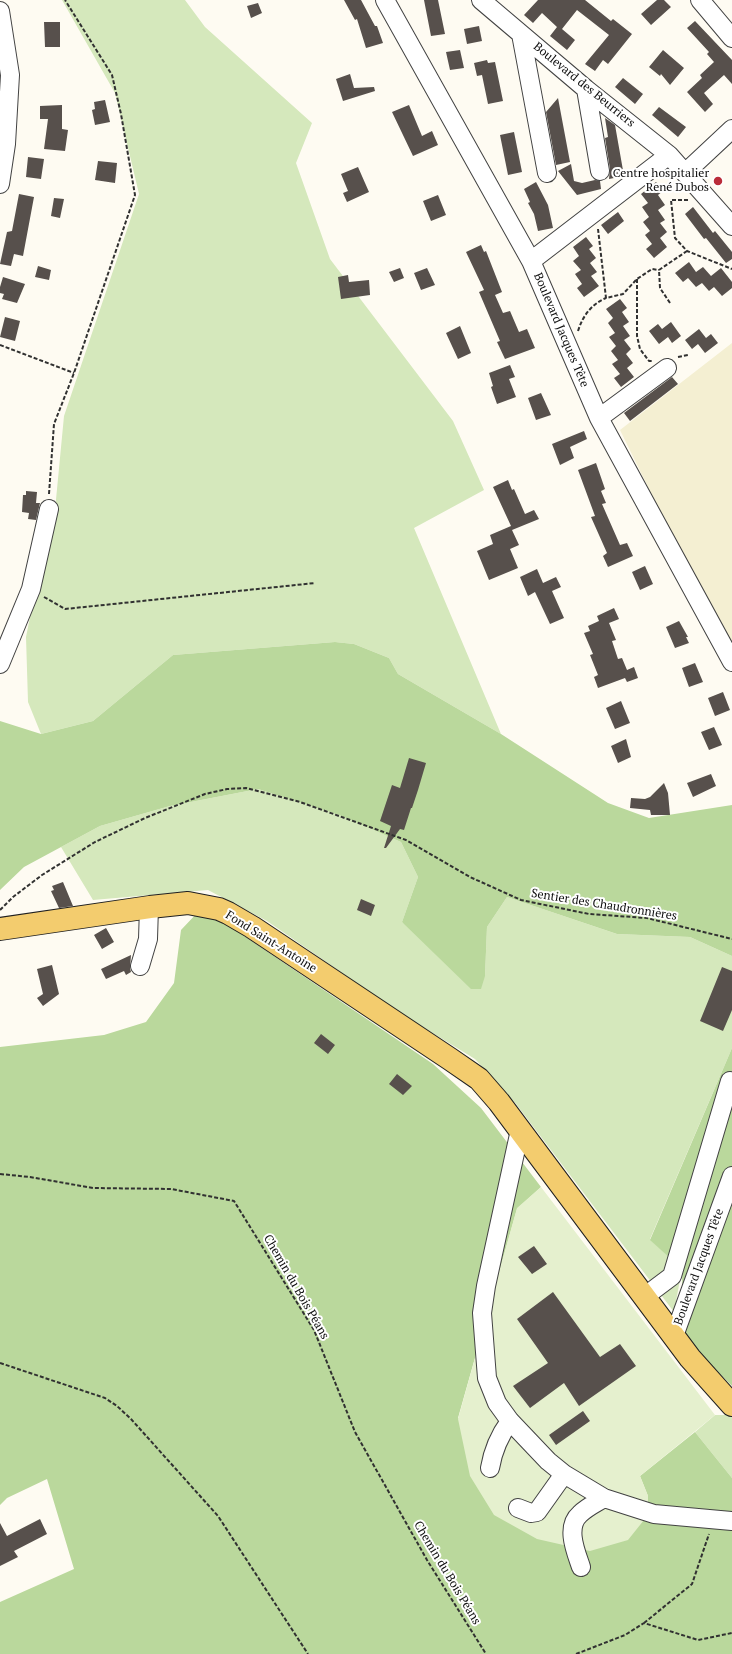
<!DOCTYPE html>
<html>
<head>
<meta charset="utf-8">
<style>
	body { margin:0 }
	canvas { display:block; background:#fefbf2 }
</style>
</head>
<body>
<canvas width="732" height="1654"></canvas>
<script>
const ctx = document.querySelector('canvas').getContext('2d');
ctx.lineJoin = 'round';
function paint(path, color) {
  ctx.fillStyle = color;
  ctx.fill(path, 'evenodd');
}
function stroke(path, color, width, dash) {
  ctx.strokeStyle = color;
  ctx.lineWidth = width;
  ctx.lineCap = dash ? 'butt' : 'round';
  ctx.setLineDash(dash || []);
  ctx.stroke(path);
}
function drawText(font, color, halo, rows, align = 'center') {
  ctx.font = font + ' "PT Serif",serif';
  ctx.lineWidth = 4;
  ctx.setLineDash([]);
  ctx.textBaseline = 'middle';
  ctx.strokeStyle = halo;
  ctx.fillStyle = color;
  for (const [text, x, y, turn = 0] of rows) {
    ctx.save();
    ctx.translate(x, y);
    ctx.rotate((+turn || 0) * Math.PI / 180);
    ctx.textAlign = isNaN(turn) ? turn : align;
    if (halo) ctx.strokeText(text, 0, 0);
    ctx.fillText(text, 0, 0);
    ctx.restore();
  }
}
const farmland = new Path2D(`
	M732 343V659L620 430Z`);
const green = new Path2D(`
	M62 0H185L205 27 312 123 296 163 330 259 453 421 484 490 414 528 501 734 398 674 389 658 354 644 335 642 173 655 93 721 41 734 28 702 26 637 36 587 55 510 64 416 139 194 115 93Z
	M258 789 339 815 401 842 418 877 402 922 485 976 487 927 507 897 617 934 690 937 732 956V1048L650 1239 682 1269 674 1312 516 1104 475 1059 400 1013 267 921 208 890 93 900 61 847 100 826 170 806Z
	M715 1415H730L732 1417V1478L695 1432Z`);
const forest = new Path2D(`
	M335 642 354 644 389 658 398 674 501 734 608 803 649 818 732 805V956L690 937 617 934 507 897 487 927 485 976 481 989H471L402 922 418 877 401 842 339 815 258 789 170 806 100 826 24 867 0 890V721L41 734 93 721 173 655Z
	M198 912 231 927 433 1064 481 1108 541 1187 517 1209 458 1418 648 1496 640 1476 695 1432 732 1478V1654H0V1602L74 1569 47 1479 7 1498 0 1505V1047L104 1035 146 1022 174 983 181 930Z
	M732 1048V1386L702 1356 683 1332 682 1269 650 1240Z`);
const pitch = new Path2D(`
	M541 1187 715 1415 640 1476 648 1496V1515L628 1540 590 1551 537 1539 494 1515 470 1476 458 1419 517 1208Z`);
const building = new Path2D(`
	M344 0H361L375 26H377L383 43 366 48 357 19 355 20Z
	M424 0H438L445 34 431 36Z
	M538 0H585L611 21 613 19 632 34 608 64 603 60 595 71 585 64 609 35 577 10 562 29 575 40 567 50 550 36 557 27 542 13 533 23 524 15Z
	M657 0H664L671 7 651 25 641 14Z
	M258 3 262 13 251 18 247 6Z
	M695 21 732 60V84L724 75 704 93 713 104 705 112 687 92 702 78 700 75 714 62 707 54 709 52 687 28Z
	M44 22H60V47H45Z
	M479 26 482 41 467 44 464 29Z
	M460 50 464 68 450 70 446 52Z
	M663 50 684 68 670 85 661 74 660 76 649 67Z
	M487 60 488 63 495 62 503 101 488 104 482 75 477 76 474 63Z
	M350 74 354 88 374 87 375 91 343 101 336 79Z
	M623 78 643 94 635 104 615 87Z
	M558 98 570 162 556 165 546 112Z
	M105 100 110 122 95 125 92 110 95 109 94 102Z
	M62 105V129L68 130 65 151 44 149 48 119H40V106Z
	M409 105 422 136 432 131 438 145 413 156 392 112Z
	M659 107 686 127 678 137 652 115Z
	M605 118 615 125 624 176 609 179 610 169 605 138 608 137Z
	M514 132 522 172 508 175 500 135Z
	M28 157 44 159 41 179 26 177Z
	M98 161 117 163 115 183 95 180Z
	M571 164 574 181 582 183 595 180 600 181 601 189 577 195 558 171Z
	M358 167 369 192 347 202 343 193 348 191 341 174Z
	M536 182 548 205 553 228 538 231 534 214 528 203 530 202 524 189Z
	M656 182 663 191 658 195 665 205 658 210 665 220 660 223 667 232 660 238 667 247 654 258 646 249 652 244 645 235 650 231 643 222 649 217 642 207 648 203 641 194Z
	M19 194 34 197 23 256 14 254 11 266 0 264 7 232 12 231Z
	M438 195 446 215 431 221 423 201Z
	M54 198 64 199 60 218 51 216Z
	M693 207 713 233 715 231 732 252V259L726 263 706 238 704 239 685 214Z
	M618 212 624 221 608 234 601 225Z
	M586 237 593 246 589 249 596 258 590 263 597 272 591 276 599 286 584 297 577 288 582 284 575 274 581 270 573 261 579 256 573 247Z
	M481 245 484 252 486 251 502 292 495 295 503 313 510 311 519 332 527 329 535 348 505 359 497 342 500 341 479 292 484 290 466 252Z
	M689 262 696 272 703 267 711 276 721 268 732 282V288L722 296 714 287 709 291 702 283 696 287 688 278 683 282 675 273Z
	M38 266 51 270 49 280 35 277Z
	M400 268 404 278 394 282 389 272Z
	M427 268 435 285 421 290 414 273Z
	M348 275 349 282 369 280 370 295 341 299 338 277Z
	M3 277 25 284 17 303 2 299 4 294 0 293V287Z
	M620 299 627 308 622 312 629 322 623 326 630 336 624 340 631 349 626 354 633 363 627 368 634 377 621 387 614 378 620 374 612 364 618 360 611 351 616 346 609 337 615 333 608 323 613 318 606 309Z
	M5 317 20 321 15 341 0 337Z
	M671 322 681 336 672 343 668 337 659 344 649 331 658 324 662 329Z
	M460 326 471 353 458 359 446 333Z
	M699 329 706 338 711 334 718 343 705 353 698 344 692 349 685 340Z
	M510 365 515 377 509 379 516 397 497 404 491 387 493 386 489 373Z
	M672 377 678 384 630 421 624 413Z
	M541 393 551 415 536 420 528 398Z
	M584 431 587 439 570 447 574 458 560 465 552 444Z
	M596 463 605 489 601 491 606 503 602 504 620 545 627 543 633 556 608 567 603 556 607 553 591 517 595 516 578 470Z
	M508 480 512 490 514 489 525 514 534 510 539 519 512 530 519 545 510 549 518 568 489 580 477 551 493 544 490 535 511 526 493 487Z
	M26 491 37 492 36 503H40L36 520 28 519 29 513 22 512 23 495H26Z
	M645 566 653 584 640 590 632 572Z
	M537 569 543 583 556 577 561 587 552 591 564 618 550 624 535 592 528 596 520 577Z
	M614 608 619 619 609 623 616 640 612 641 618 659 622 658 627 670 634 667 638 678 627 682 625 678 598 688 594 677 598 675 590 655 593 654 584 633 590 631 588 626 599 621 597 616Z
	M679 621 688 637H686L689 643 675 648 666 627Z
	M695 663 703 682 689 687 682 668Z
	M723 692 730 710 715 716 708 698Z
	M621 701 630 723 615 729 606 708Z
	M714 727 722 745 709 750 701 732Z
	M626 739 631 757 618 763 611 746Z
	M409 758 426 763 418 790 412 808H411L404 830 400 829 386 848H384L391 826 380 821 392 785 400 788Z
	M711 774 716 786 693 797 687 783Z
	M664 783 668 793 670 815H651L650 810 630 808 631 798 645 799 650 797Z
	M63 882 73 906 59 908 51 891 54 890 52 886Z
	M361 899 375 905 371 916 357 910Z
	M106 928 114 942 102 949 94 935Z
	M131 955 130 968 131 972 126 975 124 971 106 979 101 969Z
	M52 965 59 994 43 1006 37 998 43 994 37 969Z
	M722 967 732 971V1010L723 1031 700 1021Z
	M321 1034 335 1045 328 1054 314 1043Z
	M397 1074 412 1086 403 1095 389 1084Z
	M534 1246 547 1264 532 1274 518 1257Z
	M553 1292 600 1357 620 1344 636 1366 579 1406 564 1383 530 1408 513 1386 548 1363 517 1319Z
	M583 1411 590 1421 556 1445 549 1435Z
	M40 1519 47 1534 14 1551 18 1557 0 1566V1523L7 1536Z`);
const path = new Path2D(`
	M688 200H671L675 238 687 251 732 269
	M598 229 606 298 623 294 637 279 652 269 659 270
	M637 279V336L640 349 649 361H652
	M670 303 660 288 659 270 687 251
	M578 331C583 315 592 304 606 298
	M0 345 74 373
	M678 357 688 355
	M49 494 54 424 74 373 135 195 121 114 112 75 65 0
	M44 597 65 609 315 583
	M0 910 13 897 42 875 95 842 145 818 205 794 227 789 246 788 300 802 406 840 470 877 521 900 589 914 647 918 732 939
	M0 1174 30 1177 93 1188 171 1189 234 1201 314 1330 355 1432 427 1560 486 1654
	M0 1363 105 1398 117 1406 131 1419 218 1516 308 1654
	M644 1623 692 1584 709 1534
	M576 1654 625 1635 644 1623 698 1640 732 1633`);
const minor = new Path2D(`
	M385 0 531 261 599 418 732 662
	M481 0 586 89 669 155 732 226
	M700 0 732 38
	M0 11 10 75 6 144 0 184
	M521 34 547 173
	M586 89 600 171
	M685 173 732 129
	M531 261 669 155
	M599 418 667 368
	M0 664 31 589 49 509
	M140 966 148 939 149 907
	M520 1130 486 1286 482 1313 487 1378 497 1403 510 1421 548 1461 564 1474 604 1498 654 1514 732 1521
	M644 1297 672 1276 730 1081
	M674 1336 732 1176
	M490 1468C493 1450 499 1436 510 1421
	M518 1508 531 1513 537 1512 564 1474
	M581 1567C576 1552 565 1527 580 1514 587 1507 596 1503 604 1498`);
const major = new Path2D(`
	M0 929 150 907 188 903 219 909 228 913 252 927 450 1059 479 1079 499 1102 690 1358 732 1405`);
const markers = [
	[718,181,5,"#ba2c39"]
];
const streetNames = [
	["Boulevard des Beurriers",584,85,39],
	["Boulevard Jacques Tête",561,330,67],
	["Sentier des Chaudronnières",604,905,9],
	["Fond Saint-Antoine",271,942,32],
	["Boulevard Jacques Tête",699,1267,-70],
	["Chemin du Bois Péans",296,1287,60],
	["Chemin du Bois Péans",447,1573,59]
];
const poiNames = [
	["Centre hospitalier",709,174],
	["René Dubos",709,188]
];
paint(farmland, '#f4efd2');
paint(green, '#d5e8bc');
paint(forest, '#bad89c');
paint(pitch, '#e5f0ce');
paint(building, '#57504c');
stroke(minor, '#424242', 20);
stroke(major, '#202020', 24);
stroke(path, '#313131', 2, [4, 2]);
stroke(minor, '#fff', 18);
stroke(major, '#f3cc6e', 22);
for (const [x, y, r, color] of markers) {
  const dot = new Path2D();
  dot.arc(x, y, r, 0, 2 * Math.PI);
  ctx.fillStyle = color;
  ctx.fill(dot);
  stroke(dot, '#fff', 1.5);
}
drawText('12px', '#0f0f0f', '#fff', streetNames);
drawText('12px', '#0f0f0f', '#fff', poiNames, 'right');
</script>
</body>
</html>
